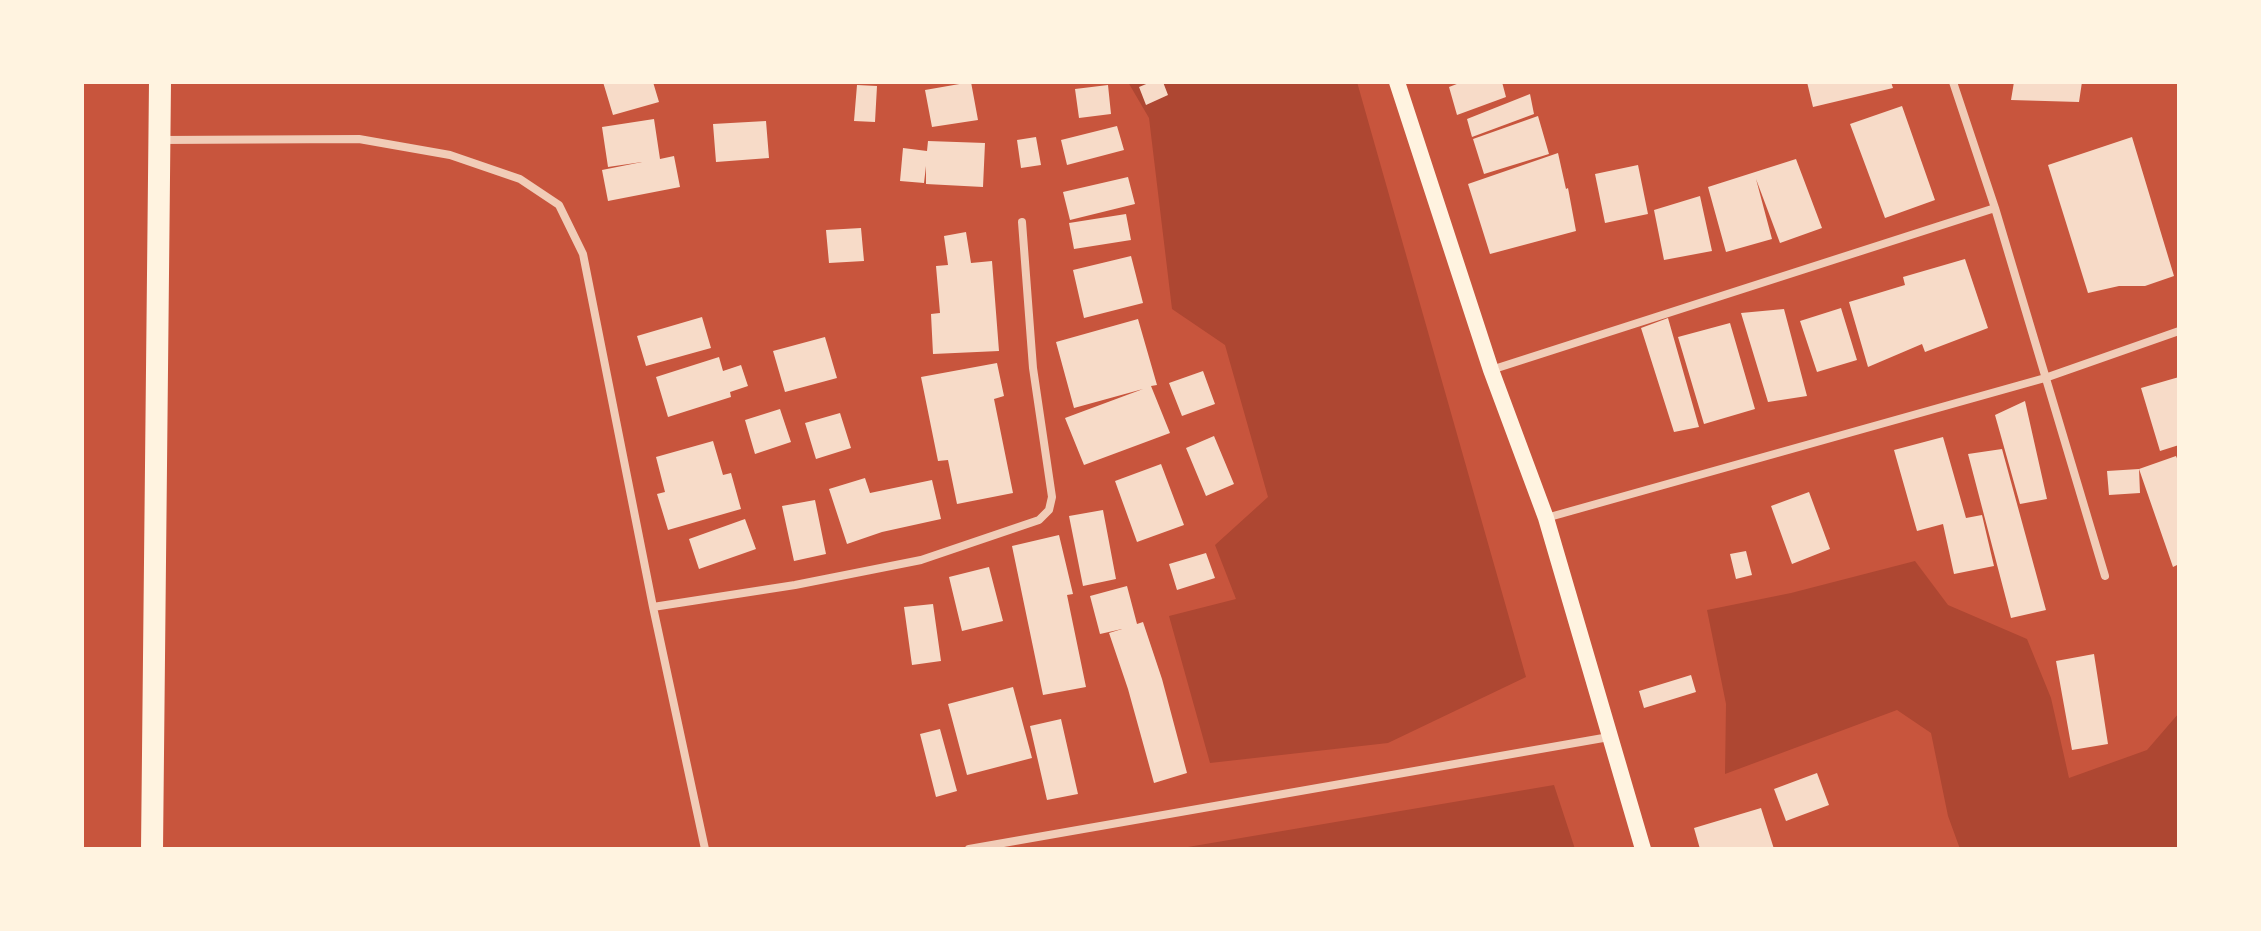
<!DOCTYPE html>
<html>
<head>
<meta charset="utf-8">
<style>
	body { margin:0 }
	#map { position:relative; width:2261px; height:931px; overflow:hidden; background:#c8553d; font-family:Spectral,serif }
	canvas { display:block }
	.frame { position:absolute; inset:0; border:84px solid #fff3e0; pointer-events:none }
</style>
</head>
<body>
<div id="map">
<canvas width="2261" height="931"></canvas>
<div class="frame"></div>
</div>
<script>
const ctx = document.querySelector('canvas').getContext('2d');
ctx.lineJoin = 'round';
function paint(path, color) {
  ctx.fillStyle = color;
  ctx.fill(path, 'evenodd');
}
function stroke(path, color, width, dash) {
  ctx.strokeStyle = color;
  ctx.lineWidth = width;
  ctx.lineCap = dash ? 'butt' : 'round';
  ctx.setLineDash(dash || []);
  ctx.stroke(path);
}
const green = new Path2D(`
	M1128 82H1357L1526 677 1388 743 1210 763 1169 616 1236 599 1215 545 1268 497 1225 345 1172 309 1149 118Z
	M1915 561 1948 605 2027 639 2051 698 2069 778 2147 750 2179 713V849H1960L1948 816 1931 733 1897 710 1725 774 1726 704 1707 610 1791 593Z
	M1554 785 1575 849H1176Z`);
const building = new Path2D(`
	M603 82H653L659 102 613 115Z
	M971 82 978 120 932 127 925 90Z
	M1151 82H1163L1168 95 1146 105 1139 87Z
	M1462 82H1502L1506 97 1457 115 1449 87Z
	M1807 82H1891L1893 88 1813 107Z
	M2014 82H2082L2079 102 2011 100Z
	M857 85 877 86 875 122 854 121Z
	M1108 85 1111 114 1079 118 1075 89Z
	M1530 94 1534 114 1472 137 1467 119Z
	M1902 106 1935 200 1885 218 1850 124Z
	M1538 116 1549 154 1484 174 1473 139Z
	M654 119 660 159 674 156 680 187 608 201 602 170 642 162 608 167 602 127Z
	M766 121 769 158 716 162 713 124Z
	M1117 126 1124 150 1067 165 1061 140Z
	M1036 137 1041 165 1021 168 1017 140Z
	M2132 137 2174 276 2145 286H2119L2088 293 2048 165Z
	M928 141 985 143 983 187 926 184V166L924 183 900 181 903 148 927 151Z
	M1558 153 1566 189 1568 188 1576 231 1490 254 1468 184Z
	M1796 159 1822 228 1780 243 1756 179 1772 239 1726 252 1708 187Z
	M1638 165 1648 214 1605 223 1595 174Z
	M1128 177 1135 204 1070 220 1063 192Z
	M1700 196 1712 251 1664 260 1654 210Z
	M1126 214 1131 240 1074 249 1069 223Z
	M861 228 864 261 829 263 826 230Z
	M966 232 971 263 992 261 999 351 933 354 931 314 940 313 936 266 948 265 944 236Z
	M1131 256 1143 303 1084 318 1073 270Z
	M1965 259 1988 328 1925 352 1922 344 1868 367 1849 302 1905 285 1903 277Z
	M1841 308 1857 360 1817 372 1800 321Z
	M1784 309 1807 396 1768 402 1741 313Z
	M702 317 711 348 646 366 637 336Z
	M1668 318 1699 427 1674 432 1641 328Z
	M1138 319 1157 385 1151 386 1170 433 1084 465 1065 418 1143 389 1074 408 1056 342Z
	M1730 323 1755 409 1704 424 1678 337Z
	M825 337 837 378 785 392 773 351Z
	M719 357 723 371 741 365 748 386 730 392 731 397 668 417 656 377Z
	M997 363 1004 396 994 399 1013 493 957 504 948 460 938 461 921 377Z
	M1203 371 1215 404 1182 416 1169 383Z
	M2179 377V445L2160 451 2141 388Z
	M2025 401 2047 499 2020 504 1995 415Z
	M780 409 791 442 755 454 745 420Z
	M840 413 851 448 816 459 805 423Z
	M1214 436 1234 484 1206 496 1186 448Z
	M1943 437 1966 518 1982 515 1994 566 1954 574 1943 524 1917 531 1894 450Z
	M713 441 723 475 731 473 741 509 668 530 657 494 665 492 656 457Z
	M2002 449 2046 610 2011 618 1968 454Z
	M2176 456 2179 463V564L2173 567 2139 469 2140 493 2109 495 2107 471 2139 469Z
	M1161 464 1184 525 1137 542 1115 481Z
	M865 478 870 493 932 480 941 519 882 532 847 544 829 489Z
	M1809 492 1830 549 1792 564 1771 506Z
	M815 500 826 554 794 561 782 506Z
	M1103 510 1116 579 1083 586 1069 516Z
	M745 519 756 549 699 569 689 539Z
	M1059 535 1073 594 1067 595 1086 687 1043 695 1012 546Z
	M1746 551 1752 575 1736 579 1730 554Z
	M1206 553 1215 578 1177 590 1169 564Z
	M989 567 1003 621 962 631 949 577Z
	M1127 586 1137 624 1143 622 1162 679 1187 773 1154 783 1128 689 1109 633 1122 629 1100 634 1090 596Z
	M933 604 941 661 912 665 904 607Z
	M2094 654 2108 744 2072 750 2056 661Z
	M1691 675 1696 692 1644 708 1639 691Z
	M1013 687 1032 758 967 775 948 704Z
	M1061 719 1078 794 1047 800 1030 726Z
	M940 729 957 791 936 797 920 734Z
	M1817 773 1829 805 1786 821 1774 789Z
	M1761 808 1774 849H1700L1694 828Z`);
const minor = new Path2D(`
	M1953 82 1995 208 2105 576
	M160 140 359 139 450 155 520 179 559 205 583 254 653 607 705 849
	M1491 370 1995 208
	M1546 518 2045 378 2179 331
	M653 607 795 585 921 560 1039 520 1049 510 1052 497 1033 368 1022 222
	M969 849 1609 737`);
const secondary = new Path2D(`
	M1397 82 1491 370 1546 518 1643 849`);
const trunk = new Path2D(`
	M152 849 160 82`);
paint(green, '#ae4732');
paint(building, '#f7dbc8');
stroke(minor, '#f1ccb7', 8);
stroke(secondary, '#fff3e0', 16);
stroke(trunk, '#fff3e0', 22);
</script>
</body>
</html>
